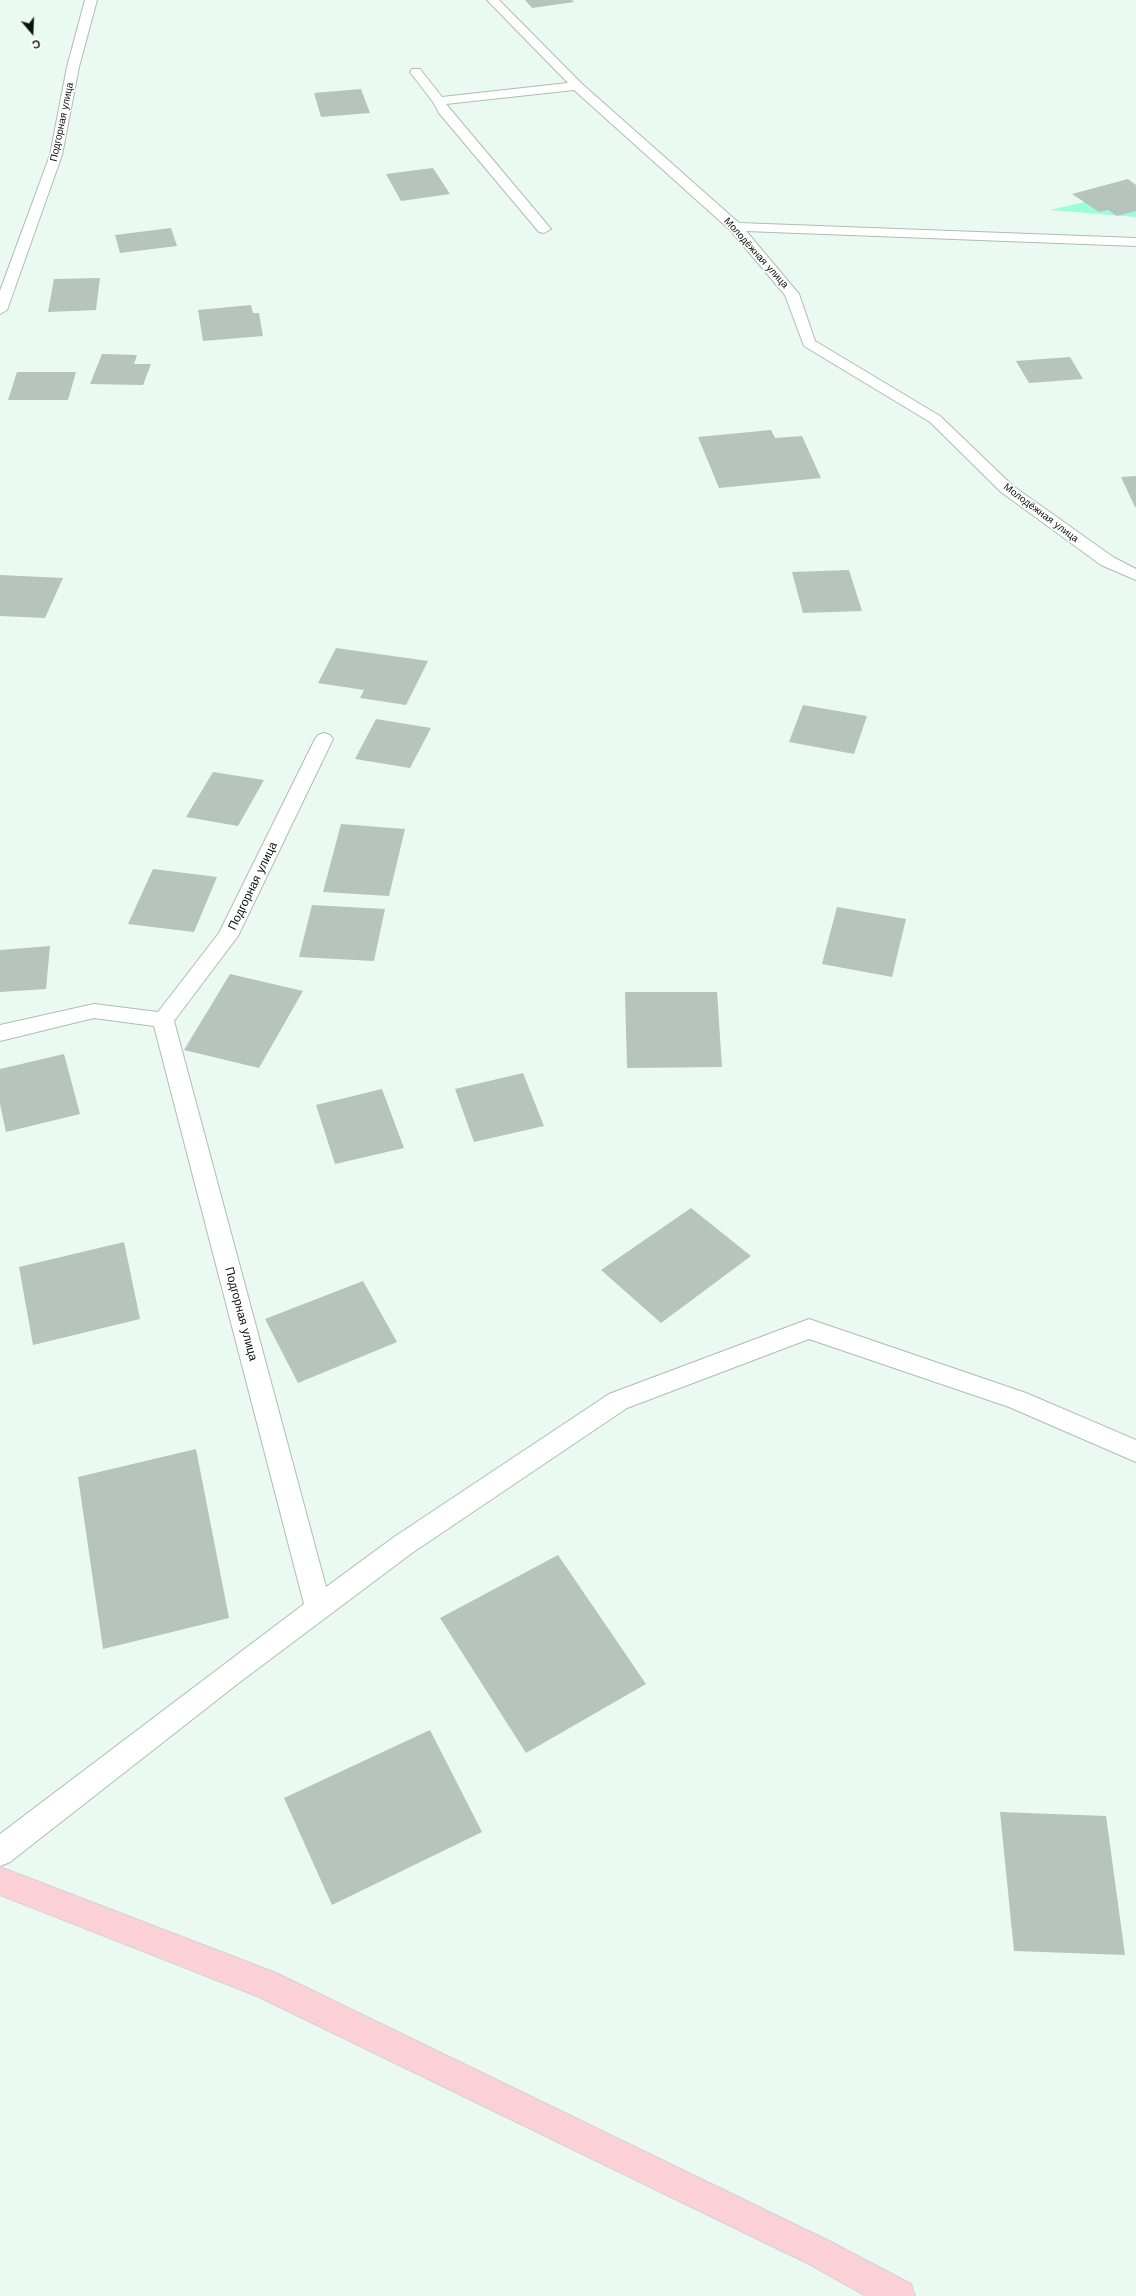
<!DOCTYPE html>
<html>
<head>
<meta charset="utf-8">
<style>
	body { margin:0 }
	#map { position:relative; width:1136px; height:2296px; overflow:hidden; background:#ebf9f3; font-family:"Work Sans",sans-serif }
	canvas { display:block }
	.north { position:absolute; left:12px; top:12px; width:40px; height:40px; -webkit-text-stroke:3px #fff; paint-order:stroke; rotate:161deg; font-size:11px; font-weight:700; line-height:16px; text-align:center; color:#0c100e }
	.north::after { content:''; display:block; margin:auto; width:14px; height:18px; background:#0c100e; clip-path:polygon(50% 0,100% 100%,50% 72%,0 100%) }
</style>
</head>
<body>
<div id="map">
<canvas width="1136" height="2296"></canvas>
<div class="north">С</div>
</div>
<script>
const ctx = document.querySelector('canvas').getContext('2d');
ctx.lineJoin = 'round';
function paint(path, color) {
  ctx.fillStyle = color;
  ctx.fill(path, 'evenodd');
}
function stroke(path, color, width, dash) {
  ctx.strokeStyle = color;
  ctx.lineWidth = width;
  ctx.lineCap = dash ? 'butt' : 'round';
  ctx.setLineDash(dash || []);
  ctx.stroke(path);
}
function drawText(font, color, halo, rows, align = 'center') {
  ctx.font = font + ' "Work Sans",sans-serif';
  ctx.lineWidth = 3.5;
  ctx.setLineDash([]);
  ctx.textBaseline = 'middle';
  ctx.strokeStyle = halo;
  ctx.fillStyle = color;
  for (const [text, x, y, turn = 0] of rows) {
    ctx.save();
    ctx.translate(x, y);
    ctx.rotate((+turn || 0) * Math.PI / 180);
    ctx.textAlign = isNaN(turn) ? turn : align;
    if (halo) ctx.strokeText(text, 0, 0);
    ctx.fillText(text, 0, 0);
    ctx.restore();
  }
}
const green = new Path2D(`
	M1136 190V217L1050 210Z`);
const building = new Path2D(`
	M525 0H572L574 2 532 8Z
	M361 89 370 113 321 117 314 93Z
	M433 168 450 194 401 201 386 174Z
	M1128 179 1136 185V211L1117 216 1108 210 1099 212 1072 194Z
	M171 228 177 246 120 253 115 235Z
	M100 278 96 310 48 312 54 279Z
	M251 305 253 313H259L263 336 203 341 198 310Z
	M102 354 137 355 134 364H151L143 385 90 384Z
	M1070 357 1083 379 1029 383 1016 361Z
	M17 372H76L68 400H8Z
	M771 430 775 438 802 436 821 478 719 488 698 437Z
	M1136 476V507H1135L1121 477Z
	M849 570 862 611 803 613 792 572Z
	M0 575 63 578 45 618 0 616Z
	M336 648 428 661 406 705 360 698 364 690 318 683Z
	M803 705 867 716 854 754 789 742Z
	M376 719 431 728 410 768 355 759Z
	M213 772 264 780 238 826 186 817Z
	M341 824 405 829 389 896 323 892Z
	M153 869 217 877 194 932 128 924Z
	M312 905 385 909 374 961 299 957Z
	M837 907 906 919 892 977 822 964Z
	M50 946 46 989 0 992V950Z
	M230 974 303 991 259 1068 184 1050Z
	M625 992H717L722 1067 627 1068Z
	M64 1054 80 1114 6 1132 0 1104V1069Z
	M523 1073 544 1126 474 1142 455 1089Z
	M382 1089 404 1148 335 1164 316 1105Z
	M691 1208 751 1256 661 1323 601 1270Z
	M124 1242 140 1319 33 1345 19 1267Z
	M363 1281 397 1342 298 1383 265 1319Z
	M196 1449 229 1618 103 1649 78 1477Z
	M558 1555 646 1684 526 1753 440 1618Z
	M430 1730 482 1832 332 1905 284 1798Z
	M1000 1812 1106 1816 1125 1955 1014 1951Z`);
const minor = new Path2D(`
	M85 0H97L79 67 62 155 7 310 0 314V291L50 155 67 67Z
	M487 0H499L581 83 739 223 1136 238V246L746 231 799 294 815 341 940 416 1013 486 1113 557 1136 569V580L1101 565 1001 492 930 422 804 346 785 295 730 230 574 90 446 104 551 229 544 233 539 232 439 113 433 102 410 72 412 69H420L442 97 568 83Z
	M324 733 330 735 333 739 238 936 174 1021 326 1587 394 1537 609 1394 809 1319 1026 1393 1136 1440V1462L1009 1407 809 1339 627 1408 412 1553 240 1682 10 1862 0 1866V1834L304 1604 154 1026 94 1018 0 1041V1025L94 1004 158 1012 219 933 315 739 318 735Z`);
const primary = new Path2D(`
	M0 1867 276 1973 829 2241 911 2284 915 2296H866L807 2263 257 1996 0 1895Z`);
const farStreetnames = [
	["Подгорная улица",62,122,-78],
	["Молодёжная улица",756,253,48],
	["Молодёжная улица",1041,513,37]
];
const streetNames = [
	["Подгорная улица",253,886,-64],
	["Подгорная улица",241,1314,75]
];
paint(green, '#9cfed6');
paint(building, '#b7c3bd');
stroke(minor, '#afbcb6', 2);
stroke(primary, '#d3d4d4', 2);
paint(minor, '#fff');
paint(primary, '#fcd0d7');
drawText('10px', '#0c100e', '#fff', farStreetnames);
drawText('12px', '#0c100e', '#fff', streetNames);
</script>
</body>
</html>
